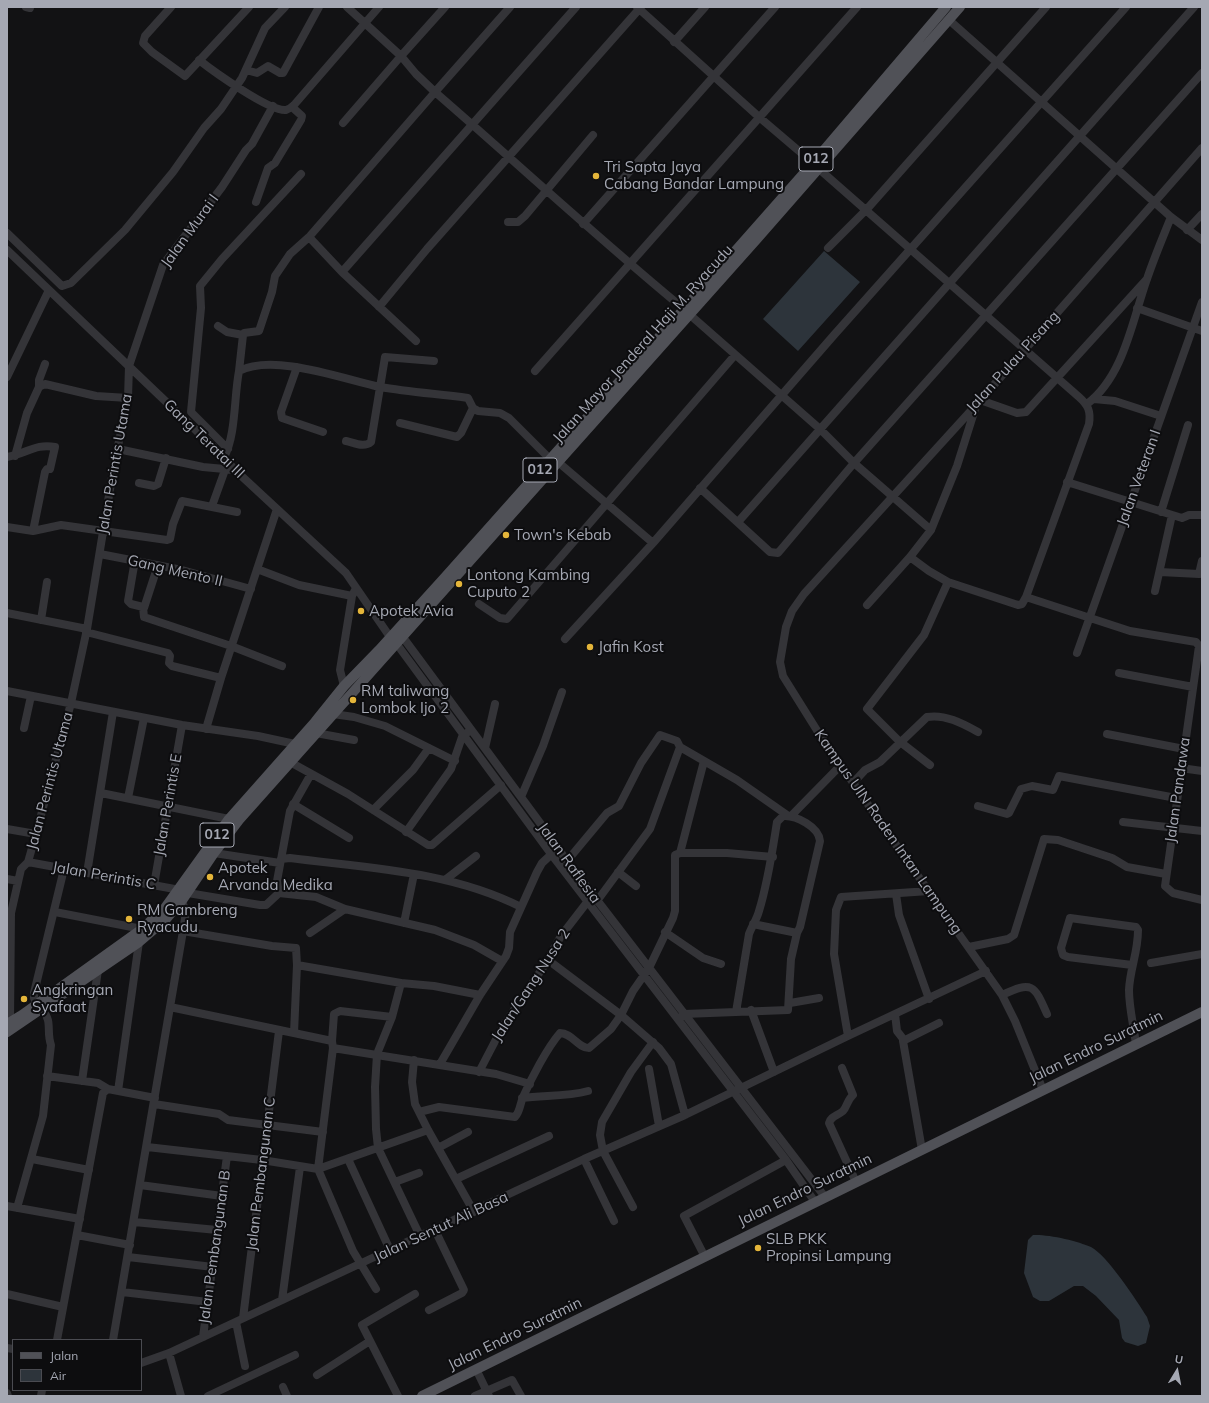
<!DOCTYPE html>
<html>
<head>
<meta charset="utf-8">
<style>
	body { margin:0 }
	#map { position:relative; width:1209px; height:1403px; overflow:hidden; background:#121214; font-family:Mulish,sans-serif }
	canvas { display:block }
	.frame { position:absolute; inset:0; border:8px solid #a5a8b3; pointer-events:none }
	.legend { position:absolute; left:12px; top:1339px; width:130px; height:52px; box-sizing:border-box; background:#0d0d0f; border:1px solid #4a4b51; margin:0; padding:5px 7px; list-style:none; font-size:12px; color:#a5a8b3 }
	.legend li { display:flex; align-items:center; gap:8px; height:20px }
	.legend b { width:20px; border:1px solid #4a4b51 }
	.north { position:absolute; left:1157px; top:1351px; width:40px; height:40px; -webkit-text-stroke:3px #0d0d0f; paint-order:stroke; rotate:10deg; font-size:11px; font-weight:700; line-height:16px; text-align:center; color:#a5a8b3 }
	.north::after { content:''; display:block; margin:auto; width:14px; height:18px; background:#a5a8b3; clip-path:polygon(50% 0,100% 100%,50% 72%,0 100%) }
</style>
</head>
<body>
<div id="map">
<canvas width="1209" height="1403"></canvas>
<div class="frame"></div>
<ul class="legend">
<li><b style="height:5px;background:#505157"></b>Jalan</li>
<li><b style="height:11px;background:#2d343b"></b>Air</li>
</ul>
<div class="north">U</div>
</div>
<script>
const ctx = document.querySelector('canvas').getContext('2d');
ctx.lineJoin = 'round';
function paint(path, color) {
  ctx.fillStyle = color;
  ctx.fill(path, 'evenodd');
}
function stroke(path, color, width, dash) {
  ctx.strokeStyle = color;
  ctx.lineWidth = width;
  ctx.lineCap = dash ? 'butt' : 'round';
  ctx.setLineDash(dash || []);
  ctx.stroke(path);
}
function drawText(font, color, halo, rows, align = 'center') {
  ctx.font = font + ' Mulish,sans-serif';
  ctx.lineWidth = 4;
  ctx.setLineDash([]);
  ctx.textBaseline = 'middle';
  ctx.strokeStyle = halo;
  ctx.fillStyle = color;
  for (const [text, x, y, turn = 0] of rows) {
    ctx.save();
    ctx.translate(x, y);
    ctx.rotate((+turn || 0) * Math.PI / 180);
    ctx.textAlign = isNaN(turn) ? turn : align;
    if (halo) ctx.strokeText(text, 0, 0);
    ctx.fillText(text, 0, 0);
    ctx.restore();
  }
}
const water = new Path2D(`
	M824 251 860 282 798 351 763 319Z
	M1033 1235C1048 1234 1078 1241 1091 1247 1107 1255 1137 1301 1147 1317L1150 1326 1146 1343 1138 1346 1125 1342 1122 1338 1119 1320 1096 1296 1083 1286H1074L1049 1301H1040L1033 1297 1024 1273 1028 1240Z`);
const minor = new Path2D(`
	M26 7 30 8
	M171 7 145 36 143 43 152 52 185 76 249 7
	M510 7 435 92C518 164 599 239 684 309
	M637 7 759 117 813 163
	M949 20 1171 217 1202 240
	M674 42 705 7
	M199 60C213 71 270 112 286 110 289 109 292 107 294 105L379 7
	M246 70 257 73 268 66 280 73H283L319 7
	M343 123 401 56 347 7
	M819 169 1079 397C1088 405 1091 411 1089 424L1026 597 1022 604 1018 605 948 582 929 571 910 557
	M256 202 268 168 275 163 301 120 302 116 292 107
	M508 222H518L525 216 593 135
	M583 224 775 7
	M1187 230 1202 214
	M7 233 62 286 71 283 125 230 173 172 204 128 221 109 242 78 265 28 285 7
	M309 237 342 272 576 7
	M828 248 867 209 1046 7
	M7 250 224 457 235 470 346 573 390 637
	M342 272 416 341
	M379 307 427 249 641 7
	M1137 308 1202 331
	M689 314 820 429 854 463 931 530
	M218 326 227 332 243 335 244 333 259 331 272 292 275 276 290 254 309 237 435 92 416 74 401 56 445 7
	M297 367 281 412 282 418 323 432
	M239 371 243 335
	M535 371 857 7
	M7 377 49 290
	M39 387 45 384 96 396 128 398
	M1094 399 1115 401 1161 416
	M980 400 1017 413 1026 412 1147 279
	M1087 404C1124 376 1132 321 1147 279 1154 258 1163 237 1171 217
	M400 423 457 437 461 433 473 408
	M346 441C355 443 364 448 371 442L385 357 434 361
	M118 449 203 467 235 470
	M228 449 191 412 201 308 200 286 222 259 301 174
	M15 456 27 413 39 387V380L45 364
	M7 457C26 454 36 443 55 447L50 469H47L45 472 33 531
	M224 457C236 436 234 396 239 371 274 353 343 379 380 387 409 392 439 394 468 398L473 408 478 411 500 413 509 418 550 459
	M558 462 653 543
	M1067 482 1182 518 1189 515H1202
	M139 483 154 486 158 484 166 458
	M700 488 770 552 778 553 854 463 1202 73
	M212 506 225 470
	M1161 512 1188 425
	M738 522 1194 7
	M7 527 33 531 61 525 167 540 170 539 173 524 182 501 237 512
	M100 554 182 570 251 589
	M135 560 128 601 131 604 143 607 144 617 231 646 282 666
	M257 569 299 585 352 596
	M1160 572 1199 574 1202 561
	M1155 591 1172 515
	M1026 597 1130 631 1196 642 1199 646 1165 886 1173 893 1202 900
	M479 604 500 618 507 619 735 355
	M867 605 910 557 931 530 957 466 976 406
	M144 608 158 565
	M7 613 87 629
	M41 620 47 582
	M86 632 168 653 170 656 169 663 172 666 221 678
	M402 636 546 831 567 861 825 1197
	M565 639 653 543 834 335 1126 7
	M396 643 551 854 786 1160 815 1202
	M1077 653 1202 302
	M1119 673 1193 687
	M344 686 340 670 352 596 356 588
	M7 691 182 725 258 736 295 744
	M333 714 354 717 385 726 455 761
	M24 728 31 696
	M206 729 221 678 277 509
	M316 733 354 740
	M1107 734 1184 749
	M485 748 495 704
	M290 762 348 794 428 845H432L501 785
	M930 765 899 741 867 709 924 635 948 582
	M1181 768 1202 771
	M853 783 865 770 880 762 927 717C945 714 962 723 978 732
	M101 793 229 819
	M521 797 543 746 562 692
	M128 798 144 718
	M293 804 349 838
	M978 806 1007 814 1009 813 1021 789 1032 786 1053 790 1059 776 1176 798
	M373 810 413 770 429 748
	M791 816 841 765
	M1123 822 1202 831
	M7 829 36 834
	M406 832 451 769 462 737 468 732
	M214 853 280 863
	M680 853 704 761
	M281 859 290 858C368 868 450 871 521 907
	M567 861 607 813 619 806 641 763 660 735 677 741 680 747 737 780 787 815
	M28 862 180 890
	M618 872 636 886
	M87 873 113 712
	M7 879 18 881
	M445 880 476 856
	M154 885 182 725
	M188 893 260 905H266L279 893 316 897 345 909 435 930 474 945 502 961
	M279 893 277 881 290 811 311 774
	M896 894 899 915 929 999
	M597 901 650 829 680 747
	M55 912 142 929
	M404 923 414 874
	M183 931 272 946 296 948 297 965 294 1033
	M665 932 703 958 721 964
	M310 933 345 909
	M969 947 1008 939 1014 935 1044 839 1058 840 1112 858 1127 867 1166 874
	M548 960 621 1015 659 1048 671 1064 685 1115
	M1151 963 1202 954
	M297 965 401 983 392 1017 377 1054 375 1087 376 1129 378 1148 420 1236
	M1132 965 1068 957 1063 955 1061 948 1070 918 1136 927 1138 930C1138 953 1130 968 1129 990 1129 1008 1134 1027 1136 1045
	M401 983 434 986 480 995
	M1002 995C1032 981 1034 984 1047 1014
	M790 1003 819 998
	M37 1005 34 998V993L64 869
	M170 1007 332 1041 333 1048 496 1074 530 1084
	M751 1010 774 1072
	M736 1012 749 934C752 926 757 919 759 911 768 882 772 853 777 822L783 816C796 815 819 827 820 841L800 927 797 933 753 924
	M895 1014 897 1031 904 1040
	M681 1017 684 1014 788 1010 791 959 797 933
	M10 1022 11 913 21 869 28 862 36 834 71 703 87 629 114 465 128 398 129 366 163 265 222 187 246 150 252 144 273 106
	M848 1036 834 954 836 910 841 897 929 891
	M332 1041 334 1014 340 1011 392 1017
	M333 1048 318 1169 353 1251 376 1289
	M414 1060 412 1082 415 1104 428 1130 474 1212
	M440 1064 480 995 506 956 509 948 510 932 537 872 542 863 555 851
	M842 1068 853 1095C847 1100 847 1107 843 1111 837 1116 831 1116 829 1123L856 1182
	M649 1069 659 1126
	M479 1072 503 1026 544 966 561 936 588 901
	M47 1076 98 1083 108 1089
	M82 1081 98 970
	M1043 1090 1015 1021 1002 995 887 832 818 732 783 676 780 662 786 627 792 611 804 594 977 404 1202 148
	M118 1091 139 942
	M522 1098C544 1095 566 1097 588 1091
	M154 1104 219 1114 228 1120 323 1132
	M419 1112 439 1107 515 1117C520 1112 520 1104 523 1097 531 1079 547 1048 560 1033 572 1033 578 1048 589 1048L611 1029 621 1015 633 991 649 968 673 918 675 911V855L680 853H727L773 857
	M147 1147 262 1160 318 1169 428 1130
	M438 1148 468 1132
	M922 1150 903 1041 939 1023
	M32 1159 89 1170
	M348 1159 390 1250
	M584 1159 614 1221
	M456 1179 549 1136
	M395 1182 419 1173
	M140 1185 222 1196
	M7 1206 80 1219
	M633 1207 603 1151 600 1135 602 1122 631 1072 653 1042
	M17 1208 43 1116 51 1045C46 1031 53 1021 42 1010
	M134 1222 217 1230
	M77 1235 130 1245
	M128 1257 213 1267
	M705 1257 684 1216 786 1160
	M122 1292 208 1302
	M7 1294 63 1307
	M282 1300 300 1167
	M429 1310 462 1293 464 1290 435 1230
	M243 1318 279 1031
	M236 1322 245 1366
	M203 1337 227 1156
	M57 1340 103 1093 108 1089 155 1098
	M113 1340 183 931 186 912 182 901
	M7 1348 13 1349
	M169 1353 181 1396
	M141 1363 169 1353 584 1159 685 1115 848 1036 986 971
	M476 1369 489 1396
	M317 1375 370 1341
	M283 1387 287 1396
	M7 1393 8 1396
	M41 1396 42 1390
	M208 1396 295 1355
	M398 1396 362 1325 415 1294
	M475 1396 512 1380 521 1396`);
const major = new Path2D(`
	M7 1024 22 1015 142 929 165 908 229 819 315 722 344 686 379 650 446 576 684 309 813 163 946 7
	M7 1032 139 942 166 919 183 899 214 853 239 820 756 240 960 7
	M422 1396 1202 1012`);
const markers = [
	[596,176,4,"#e4b53a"],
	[506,535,4,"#e4b53a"],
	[459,584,4,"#e4b53a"],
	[361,611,4,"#e4b53a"],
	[590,647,4,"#e4b53a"],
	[353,700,4,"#e4b53a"],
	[210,877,4,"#e4b53a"],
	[129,919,4,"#e4b53a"],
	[24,999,4,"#e4b53a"],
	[758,1248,4,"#e4b53a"]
];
const shields = [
	[816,159,34],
	[540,470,34],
	[217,835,34]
];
const shieldNames = [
	["012",816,159],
	["012",540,470],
	["012",217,835]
];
const poiNames = [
	["Tri Sapta Jaya",604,167],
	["Cabang Bandar Lampung",604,184],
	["Town's Kebab",514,535],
	["Lontong Kambing",467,575],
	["Cuputo 2",467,592],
	["Apotek Avia",369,611],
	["Jafin Kost",598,647],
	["RM taliwang",361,691],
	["Lombok Ijo 2",361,708],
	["Apotek",218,868],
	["Arvanda Medika",218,885],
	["RM Gambreng",137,910],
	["Ryacudu",137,927],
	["Angkringan",32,990],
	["Syafaat",32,1007],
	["SLB PKK",766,1239],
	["Propinsi Lampung",766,1256]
];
const streetNames = [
	["Jalan Murai I",190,231,-54],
	["Jalan Mayor Jenderal Haji M. Ryacudu",643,344,-48],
	["Jalan Pulau Pisang",1013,362,-48],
	["Gang Teratai III",204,439,44],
	["Jalan Perintis Utama",115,464,-80],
	["Jalan Veteran I",1139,478,-70],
	["Gang Mento II",175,571,13],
	["Jalan Perintis Utama",50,781,-75],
	["Jalan Pandawa",1178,790,-82],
	["Jalan Perintis E",168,805,-80],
	["Kampus UIN Raden Intan Lampung",888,832,55],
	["Jalan Raflesia",569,863,54],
	["Jalan Perintis C",104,876,10],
	["Jalan/Gang Nusa 2",531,985,-57],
	["Jalan Endro Suratmin",1096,1047,-26],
	["Jalan Pembangunan C",261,1174,-83],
	["Jalan Endro Suratmin",805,1190,-26],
	["Jalan Sentut Ali Basa",441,1227,-25],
	["Jalan Pembangunan B",215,1247,-82],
	["Jalan Endro Suratmin",515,1334,-26]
];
paint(water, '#2d343b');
stroke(minor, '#343438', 8);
stroke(major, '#505157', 10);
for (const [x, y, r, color] of markers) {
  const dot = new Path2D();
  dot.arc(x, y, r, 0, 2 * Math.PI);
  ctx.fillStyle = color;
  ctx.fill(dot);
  stroke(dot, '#0d0d0f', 1.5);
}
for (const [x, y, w] of shields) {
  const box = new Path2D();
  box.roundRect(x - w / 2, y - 12, w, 24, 3);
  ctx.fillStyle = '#0d0d0f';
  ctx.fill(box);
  stroke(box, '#a5a8b3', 1);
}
drawText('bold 14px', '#a5a8b3', null, shieldNames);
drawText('15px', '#a5a8b3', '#0d0d0f', poiNames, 'left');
drawText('15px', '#a5a8b3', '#0d0d0f', streetNames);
</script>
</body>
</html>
